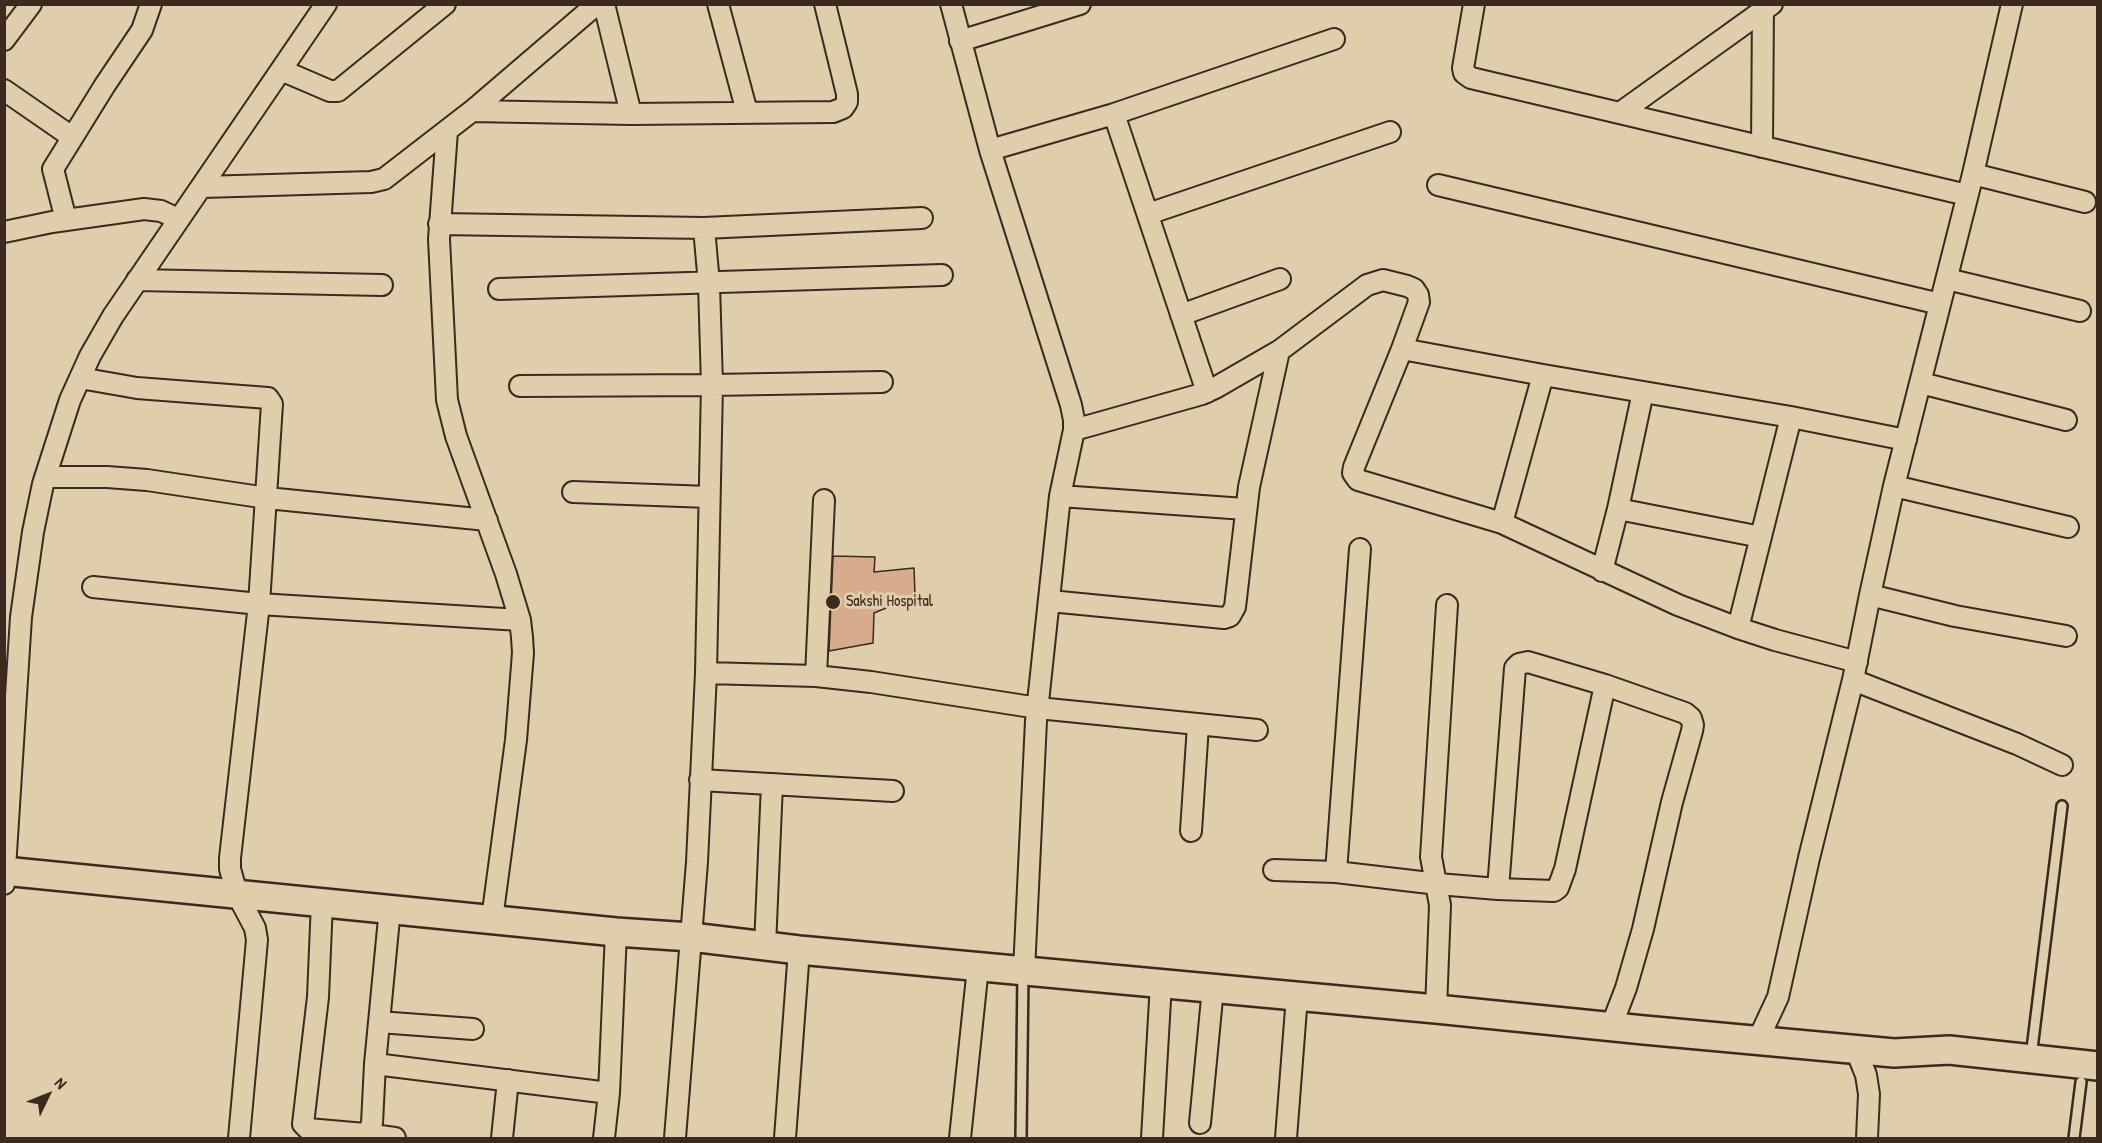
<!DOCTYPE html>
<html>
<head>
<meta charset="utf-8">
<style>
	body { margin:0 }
	#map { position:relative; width:2102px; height:1143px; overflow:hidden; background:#dfcdab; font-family:"Patrick Hand",sans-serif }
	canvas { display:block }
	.frame { position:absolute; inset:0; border:6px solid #3b2a1e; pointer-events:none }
	.north { position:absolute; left:18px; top:1065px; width:60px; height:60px; -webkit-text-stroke:4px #dfcdab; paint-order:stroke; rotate:47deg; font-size:16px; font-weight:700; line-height:24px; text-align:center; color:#3b2a1e }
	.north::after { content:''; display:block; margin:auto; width:21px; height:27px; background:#3b2a1e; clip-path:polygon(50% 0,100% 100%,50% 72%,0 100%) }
</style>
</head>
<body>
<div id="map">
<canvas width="2102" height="1143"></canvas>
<div class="frame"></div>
<div class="north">N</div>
</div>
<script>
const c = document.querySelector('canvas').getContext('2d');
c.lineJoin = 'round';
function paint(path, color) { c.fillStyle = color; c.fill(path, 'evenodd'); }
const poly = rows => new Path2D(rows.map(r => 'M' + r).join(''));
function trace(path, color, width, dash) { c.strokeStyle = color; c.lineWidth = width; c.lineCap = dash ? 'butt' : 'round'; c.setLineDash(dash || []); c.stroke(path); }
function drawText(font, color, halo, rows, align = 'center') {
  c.font = font + ' "Patrick Hand",sans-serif'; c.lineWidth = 6; c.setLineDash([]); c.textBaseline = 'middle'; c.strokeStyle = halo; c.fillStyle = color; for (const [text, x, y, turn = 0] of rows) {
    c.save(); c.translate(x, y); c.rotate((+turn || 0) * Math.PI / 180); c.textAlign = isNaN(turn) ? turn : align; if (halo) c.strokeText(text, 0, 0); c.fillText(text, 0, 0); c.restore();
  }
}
const building = poly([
	[833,556,875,557,874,572,914,568,915,596,874,613,873,643,829,651,833,556]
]);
const lane = poly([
	[2031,1057,2062,806],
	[1021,1138,1023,973],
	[2074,1138,2081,1082]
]);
const street = poly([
	[604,4,631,114],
	[718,4,747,112],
	[951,4,990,150,1071,405,1074,420,1074,430,1060,496,1036,721,1024,971],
	[1474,4,1463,68,1464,73,1471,78,1967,195],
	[4,40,31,4],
	[960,41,1080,4],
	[281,70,330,91,338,91,445,4],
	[4,90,72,137],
	[472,111,631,114,833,112,843,108,847,102,847,94,825,4],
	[1620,113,1772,4],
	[1114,114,1207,392],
	[447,131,439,239,447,400,456,436,506,574,520,620,522,637,523,653,516,740,492,919],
	[1762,147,1763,4],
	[990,150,1114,114,1334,39],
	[1973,174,2085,202],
	[1438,185,1940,304],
	[203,187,371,182,384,179,472,111,597,4],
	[1148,214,1390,132],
	[66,220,53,169,105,85,142,30,151,4],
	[439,224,704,228,922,218],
	[4,232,52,222,144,209,161,211,178,219],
	[1947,279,2080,311],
	[137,280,382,285],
	[499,289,942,275],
	[1181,315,1280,279],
	[1402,349,1354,467,1353,473,1358,480,1502,523,1678,605,1738,628,1775,640,1857,662],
	[80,378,137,388,268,398,272,404,259,604,230,858,230,869,237,894,255,928,257,940,239,1138],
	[1921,383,2066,420],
	[520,386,712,385,882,382],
	[1074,430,1202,394,1215,388,1279,351,1367,285,1383,280,1407,286,1414,289,1418,295,1419,302,1402,349,1543,375,1791,417,1906,440],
	[45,477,107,477,147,480,267,498,487,520],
	[1894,486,2068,527],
	[573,492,709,497],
	[1060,496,1245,509],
	[1618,509,1761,537],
	[1502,523,1543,375],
	[1602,571,1618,509,1643,392],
	[93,587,259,604,520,620],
	[1870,595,1955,616,2066,636],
	[1050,601,1224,618,1230,616,1235,607,1249,487,1279,351],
	[1738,628,1791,417],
	[706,673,816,676,871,682,1038,708,1257,730],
	[816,676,824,500],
	[1853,680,2017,744,2062,765],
	[700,780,893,791],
	[1191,831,1198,725],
	[1274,870,1336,872,1438,884,1498,889,1554,891,1558,888,1565,869,1605,685],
	[1336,872,1360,549],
	[4,884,21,617,33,532,43,484,70,400,90,356,113,316,326,4],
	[1498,889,1515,668,1519,664,1528,662,1605,685,1685,713,1691,718,1693,725,1692,731,1672,802,1643,929,1626,988,1611,1027],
	[322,902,318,997,303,1124,308,1129,365,1134,369,1132,372,1123,375,1064,390,908],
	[765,946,772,784],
	[1436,1009,1440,905,1431,857,1447,605],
	[379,1022,473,1029],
	[1758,1040,1778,997,1809,858,1853,680,1870,595,1894,486,1973,174,2012,4],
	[1856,1050,1866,1075,1869,1094,1867,1138],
	[375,1064,609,1093],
	[1200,1123,1213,988],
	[365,1134,395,1138],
	[502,1138,508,1080],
	[604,1138,609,1093,616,932],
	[675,1138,697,862,706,673,712,385,709,284,704,228],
	[785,1138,799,950],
	[960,1138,978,967],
	[1152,1138,1161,983],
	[1286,1138,1297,996]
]);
const secondary = poly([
	[4,871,616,932,691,937,799,950,1436,1009,1644,1030,1894,1053,1949,1050,2098,1066]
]);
const markers = [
	[833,602,8,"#3b2a1e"]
];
const poiNames = [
	["Sakshi Hospital",846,602]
];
paint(building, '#d6ac8c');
trace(building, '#3b2a1e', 1.5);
trace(lane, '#3b2a1e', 14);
trace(street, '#3b2a1e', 24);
trace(secondary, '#3b2a1e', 32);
trace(lane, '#dfcdab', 9);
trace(street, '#dfcdab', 20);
trace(secondary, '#dfcdab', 27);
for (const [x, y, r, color] of markers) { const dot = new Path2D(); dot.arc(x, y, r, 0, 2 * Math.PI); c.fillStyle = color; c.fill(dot); trace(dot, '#dfcdab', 2); }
drawText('16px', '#3b2a1e', '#dfcdab', poiNames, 'left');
</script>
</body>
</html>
